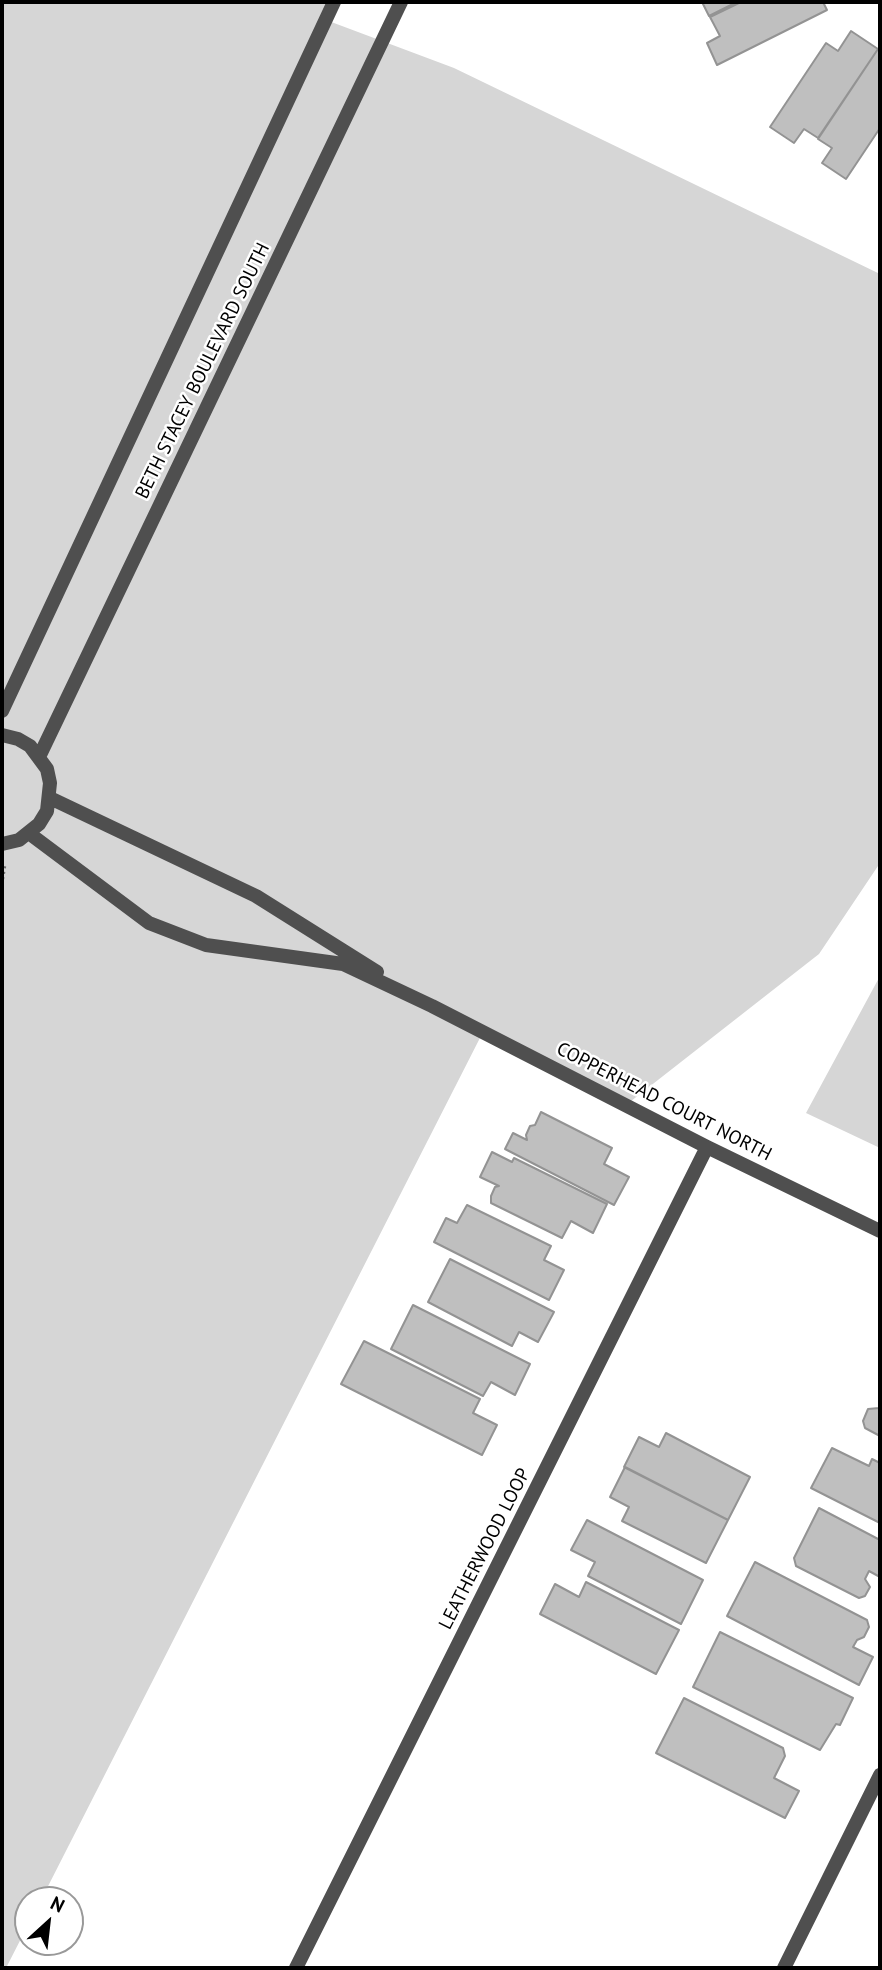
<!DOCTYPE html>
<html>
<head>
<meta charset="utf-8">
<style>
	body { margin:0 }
	#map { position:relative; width:882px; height:1970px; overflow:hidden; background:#fff; font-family:"PT Sans",sans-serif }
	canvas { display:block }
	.frame { position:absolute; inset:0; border:4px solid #000; pointer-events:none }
	.north { position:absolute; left:14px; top:1886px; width:70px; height:70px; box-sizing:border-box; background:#fff; border:2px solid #999; border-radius:50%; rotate:27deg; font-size:19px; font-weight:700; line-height:28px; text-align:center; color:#000 }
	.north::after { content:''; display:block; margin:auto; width:24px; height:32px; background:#000; clip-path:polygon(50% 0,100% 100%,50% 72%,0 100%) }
</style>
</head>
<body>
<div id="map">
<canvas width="882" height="1970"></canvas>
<div class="frame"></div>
<div class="north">N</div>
</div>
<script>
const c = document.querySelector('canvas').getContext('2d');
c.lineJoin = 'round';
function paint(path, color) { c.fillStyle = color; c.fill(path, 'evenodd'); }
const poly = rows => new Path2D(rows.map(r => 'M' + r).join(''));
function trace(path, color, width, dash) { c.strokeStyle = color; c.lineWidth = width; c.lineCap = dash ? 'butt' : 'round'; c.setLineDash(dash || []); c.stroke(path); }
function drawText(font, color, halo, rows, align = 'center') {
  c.font = font + ' "PT Sans",sans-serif'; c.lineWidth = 5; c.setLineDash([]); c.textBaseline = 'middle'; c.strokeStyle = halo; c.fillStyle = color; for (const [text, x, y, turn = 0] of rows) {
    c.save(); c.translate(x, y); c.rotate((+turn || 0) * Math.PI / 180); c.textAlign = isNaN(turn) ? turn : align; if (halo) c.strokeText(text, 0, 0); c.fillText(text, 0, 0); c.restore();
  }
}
const green = poly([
	[2,2,334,2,326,20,454,68,880,274,880,863,819,954,626,1105,483,1032,41,1900,28,1900,28,1925,6,1968,2,1968],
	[880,976,880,1148,806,1113]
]);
const building = poly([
	[702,2,737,2,709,16,702,2],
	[741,2,823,2,827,10,717,65,707,43,720,36,710,17,741,2],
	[851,31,878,49,818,138,804,129,794,143,770,127,826,43,838,51,851,31],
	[878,49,880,51,880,128,846,179,822,163,832,148,818,139,878,49],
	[541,1112,612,1148,604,1164,629,1177,614,1205,505,1149,513,1133,527,1140,526,1135,530,1126,535,1125,541,1112],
	[492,1152,512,1162,514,1158,607,1204,593,1233,571,1221,562,1238,491,1203,491,1196,495,1187,499,1186,480,1177,492,1152],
	[467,1205,551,1246,544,1260,564,1270,549,1300,434,1242,446,1218,457,1223,467,1205],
	[450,1259,554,1312,538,1342,519,1332,512,1346,428,1302,450,1259],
	[413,1305,530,1364,515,1395,491,1382,483,1396,391,1349,413,1305],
	[364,1341,480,1399,473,1413,497,1425,482,1455,341,1384,364,1341],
	[880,1406,880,1436,865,1428,863,1421,868,1409,879,1408,880,1406],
	[666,1433,750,1477,728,1520,624,1467,639,1437,659,1447,666,1433],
	[832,1448,869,1466,872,1459,880,1463,880,1523,811,1488,832,1448],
	[625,1467,728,1520,706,1563,622,1521,629,1507,610,1497,625,1467],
	[819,1508,880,1540,880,1577,869,1571,865,1579,870,1587,865,1596,859,1598,796,1566,794,1558,819,1508],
	[587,1520,703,1580,681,1624,588,1576,595,1562,571,1550,587,1520],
	[755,1562,867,1620,869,1627,864,1637,857,1640,853,1647,873,1657,859,1685,727,1616,755,1562],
	[586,1582,679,1630,656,1674,540,1614,555,1584,579,1597,586,1582],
	[720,1632,853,1698,840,1725,836,1724,820,1750,693,1687,720,1632],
	[684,1698,783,1748,785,1756,774,1778,799,1791,785,1818,656,1753,684,1698]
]);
const path = poly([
	[2,879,4,866]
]);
const street = poly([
	[2,711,334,2],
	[2,735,18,739,30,746,47,769,50,783,47,811,39,824,19,840,2,844],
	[39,757,401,2],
	[50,798,256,896,377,972],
	[30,834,149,923,206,945,343,964,432,1006,707,1147,880,1231],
	[296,1968,707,1147],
	[784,1968,880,1775]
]);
const streetNames = [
	["BETH STACEY BOULEVARD SOUTH",203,371,-64],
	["COPPERHEAD COURT NORTH",664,1102,27],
	["LEATHERWOOD LOOP",485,1549,-63]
];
paint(green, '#d6d6d6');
paint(building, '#bfbfbf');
trace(building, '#939393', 2);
trace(path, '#717171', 4.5, [2, 3.5]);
trace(street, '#4f4f4f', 14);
drawText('19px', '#000', '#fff', streetNames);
</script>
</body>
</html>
